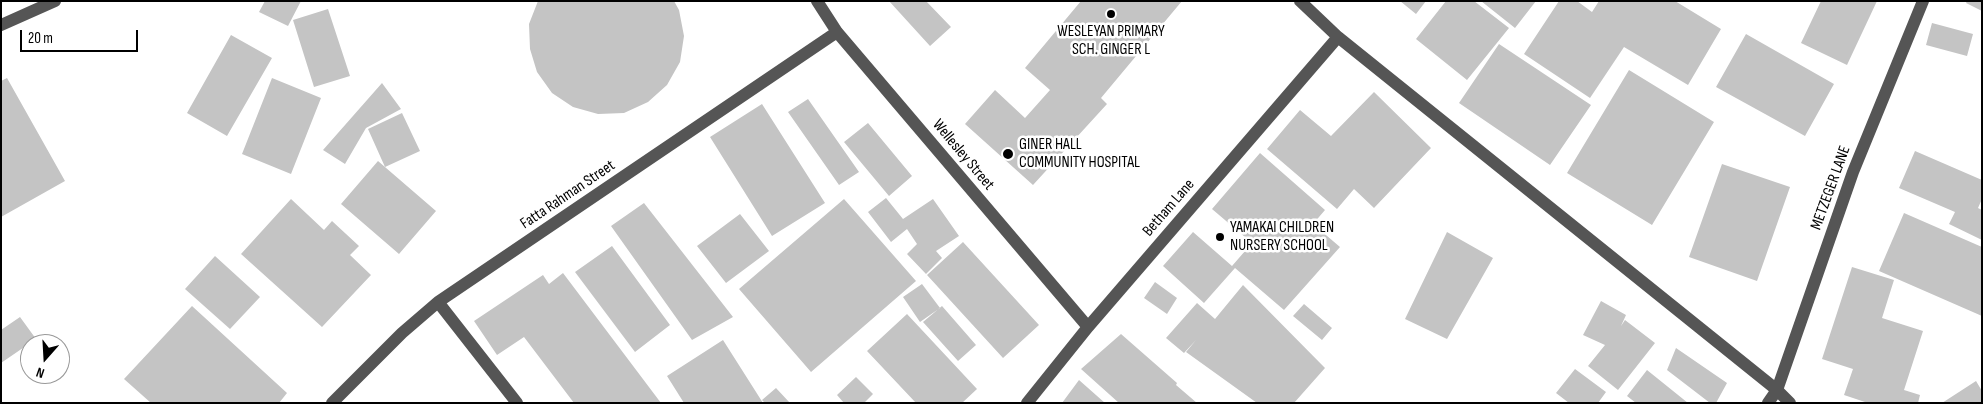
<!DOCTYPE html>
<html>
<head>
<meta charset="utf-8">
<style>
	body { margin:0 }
	#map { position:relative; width:1983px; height:404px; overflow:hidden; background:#fff; font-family:"Sofia Sans Condensed",sans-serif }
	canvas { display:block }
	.frame { position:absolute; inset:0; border:2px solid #000; pointer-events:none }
	.north { position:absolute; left:20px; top:334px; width:50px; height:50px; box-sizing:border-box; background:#fff; border:1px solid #999; border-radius:50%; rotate:199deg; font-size:14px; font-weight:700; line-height:20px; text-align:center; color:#000 }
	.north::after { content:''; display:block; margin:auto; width:18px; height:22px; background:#000; clip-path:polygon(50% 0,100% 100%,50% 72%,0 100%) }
	.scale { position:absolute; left:20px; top:30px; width:118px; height:22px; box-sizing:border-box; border:2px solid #000; border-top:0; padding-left:6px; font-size:15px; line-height:18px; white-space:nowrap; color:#000; -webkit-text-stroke:4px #fff; paint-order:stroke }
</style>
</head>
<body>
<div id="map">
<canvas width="1983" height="404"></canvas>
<div class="frame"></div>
<div class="north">N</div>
<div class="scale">20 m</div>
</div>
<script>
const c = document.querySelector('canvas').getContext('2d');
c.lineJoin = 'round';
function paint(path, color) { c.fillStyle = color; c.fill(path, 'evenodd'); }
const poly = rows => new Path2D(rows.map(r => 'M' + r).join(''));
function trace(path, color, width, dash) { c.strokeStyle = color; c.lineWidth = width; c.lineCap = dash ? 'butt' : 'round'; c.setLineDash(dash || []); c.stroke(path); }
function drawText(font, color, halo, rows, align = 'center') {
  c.font = font + ' "Sofia Sans Condensed",sans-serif'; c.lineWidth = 5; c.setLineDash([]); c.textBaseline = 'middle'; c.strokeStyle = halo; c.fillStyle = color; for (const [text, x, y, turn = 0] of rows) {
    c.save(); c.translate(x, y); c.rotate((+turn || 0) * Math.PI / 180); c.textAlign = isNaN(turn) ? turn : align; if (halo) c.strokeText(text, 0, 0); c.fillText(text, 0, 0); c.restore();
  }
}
const building = poly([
	[265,1,301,1,288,26,259,12],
	[538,1,674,1,679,10,684,36,680,62,667,85,648,102,624,113,598,114,573,107,552,93,537,72,530,49,529,24],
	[889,1,926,1,951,27,930,46],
	[1081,1,1182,1,1101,98,1107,104,1033,185,965,124,995,90,1025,118,1050,90,1025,68],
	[1400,1,1426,1,1416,14],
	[1446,1,1474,1,1509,28,1467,80,1416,39],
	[1481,1,1536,1,1515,28],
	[1559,1,1577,1,1592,12,1599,1,1675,1,1721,29,1688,85,1624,47,1590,98,1524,54],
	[1821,1,1877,1,1847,65,1801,43],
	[1967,1,1982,1,1982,11,1966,3],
	[328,9,350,76,314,87,293,20],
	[1932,23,1973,34,1967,56,1926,45],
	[1746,34,1834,84,1805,136,1716,87],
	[231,35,272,58,227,136,187,113],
	[1499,44,1591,105,1550,165,1459,103],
	[1629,70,1714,122,1652,225,1567,173],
	[7,78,65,181,1,217,1,81],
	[272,78,321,98,291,174,242,154],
	[382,83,401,109,366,128,345,164,323,150],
	[1374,92,1431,148,1374,208,1354,189,1337,209,1267,149,1300,110,1331,136],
	[808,99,859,172,839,185,788,112],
	[762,104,825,203,772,236,710,137],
	[402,113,420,151,385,167,368,129],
	[868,123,912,176,889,196,844,142],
	[1915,151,1982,180,1982,199,1978,208,1982,210,1982,240,1949,224,1955,212,1899,188],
	[1260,153,1325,210,1313,224,1340,247,1284,310,1235,268,1204,303,1163,266,1193,232,1232,266,1252,243,1212,209],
	[378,161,436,211,399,254,341,204],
	[1722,164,1790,187,1757,281,1689,257],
	[886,198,903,219,933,199,959,236,936,251,942,258,926,274,907,254,917,244,907,229,891,242,868,212],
	[291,199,324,230,332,221,359,246,350,255,371,275,322,327,241,254],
	[844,199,916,281,811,372,739,289],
	[644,203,733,317,692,340,611,226],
	[1904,213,1982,247,1982,316,1879,271],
	[740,214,769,251,726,283,697,246],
	[1447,232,1493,258,1447,339,1405,319],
	[963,242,1039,325,1003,358,927,275],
	[612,246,670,325,635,352,575,272],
	[215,256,260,297,230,329,185,289],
	[1852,267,1894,280,1882,318,1923,331,1904,390,1920,395,1918,403,1868,403,1844,395,1853,369,1822,359],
	[563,273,661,403,574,403,524,337,497,355,474,321,543,275,549,284],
	[1155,282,1177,298,1167,314,1144,298],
	[922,284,940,308,920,322,903,297],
	[1243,285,1325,368,1294,403,1257,403,1186,352,1196,340,1184,353,1166,338,1197,303,1215,319],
	[1601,301,1626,315,1621,326,1625,320,1655,343,1618,390,1588,366,1605,345,1583,335],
	[1304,304,1332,328,1322,340,1293,316],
	[192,306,287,393,279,403,151,403,124,379],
	[942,306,976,345,958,361,923,322],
	[907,314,977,389,962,403,916,403,867,351],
	[20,317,36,339,1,363,1,330],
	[1121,334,1177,383,1176,385,1197,403,1119,403,1081,369],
	[723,340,763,403,684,403,667,376],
	[1676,348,1727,383,1716,403,1710,403,1667,370],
	[1575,369,1606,392,1598,403,1569,403,1556,393],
	[1647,370,1688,403,1636,403,1627,396],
	[856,377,873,394,864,403,844,403,837,395],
	[1079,380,1105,403,1062,403],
	[1976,381,1982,391,1982,403,1942,403],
	[776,388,790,403,765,403,762,400]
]);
const minor = poly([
	[817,1,837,32,1088,327],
	[1300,1,1338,37,1777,390,1790,403],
	[1,25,55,1],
	[438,302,517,403],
	[332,403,402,333,438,302,837,32],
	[1027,403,1088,327,1338,37],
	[1768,403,1777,390,1853,172,1923,1]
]);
const markers = [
	[1111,14,5,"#000"],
	[1008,154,6,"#000"],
	[1220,237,5,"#000"]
];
const poiNames = [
	["WESLEYAN PRIMARY",1111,32,"center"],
	["SCH. GINGER L",1111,50,"center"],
	["GINER HALL",1019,145],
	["COMMUNITY HOSPITAL",1019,163],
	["YAMAKAI CHILDREN",1230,228],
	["NURSERY SCHOOL",1230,246]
];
const streetNames = [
	["Wellesley Street",963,155,50],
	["METZEGER LANE",1831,188,-70],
	["Fatta Rahman Street",568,195,-34],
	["Betham Lane",1169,208,-49]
];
paint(building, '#c4c4c4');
trace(minor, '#555', 12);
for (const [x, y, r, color] of markers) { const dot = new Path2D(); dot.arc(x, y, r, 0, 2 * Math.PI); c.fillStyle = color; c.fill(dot); trace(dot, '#fff', 2); }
drawText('16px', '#000', '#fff', poiNames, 'left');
drawText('16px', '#000', '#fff', streetNames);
</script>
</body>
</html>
